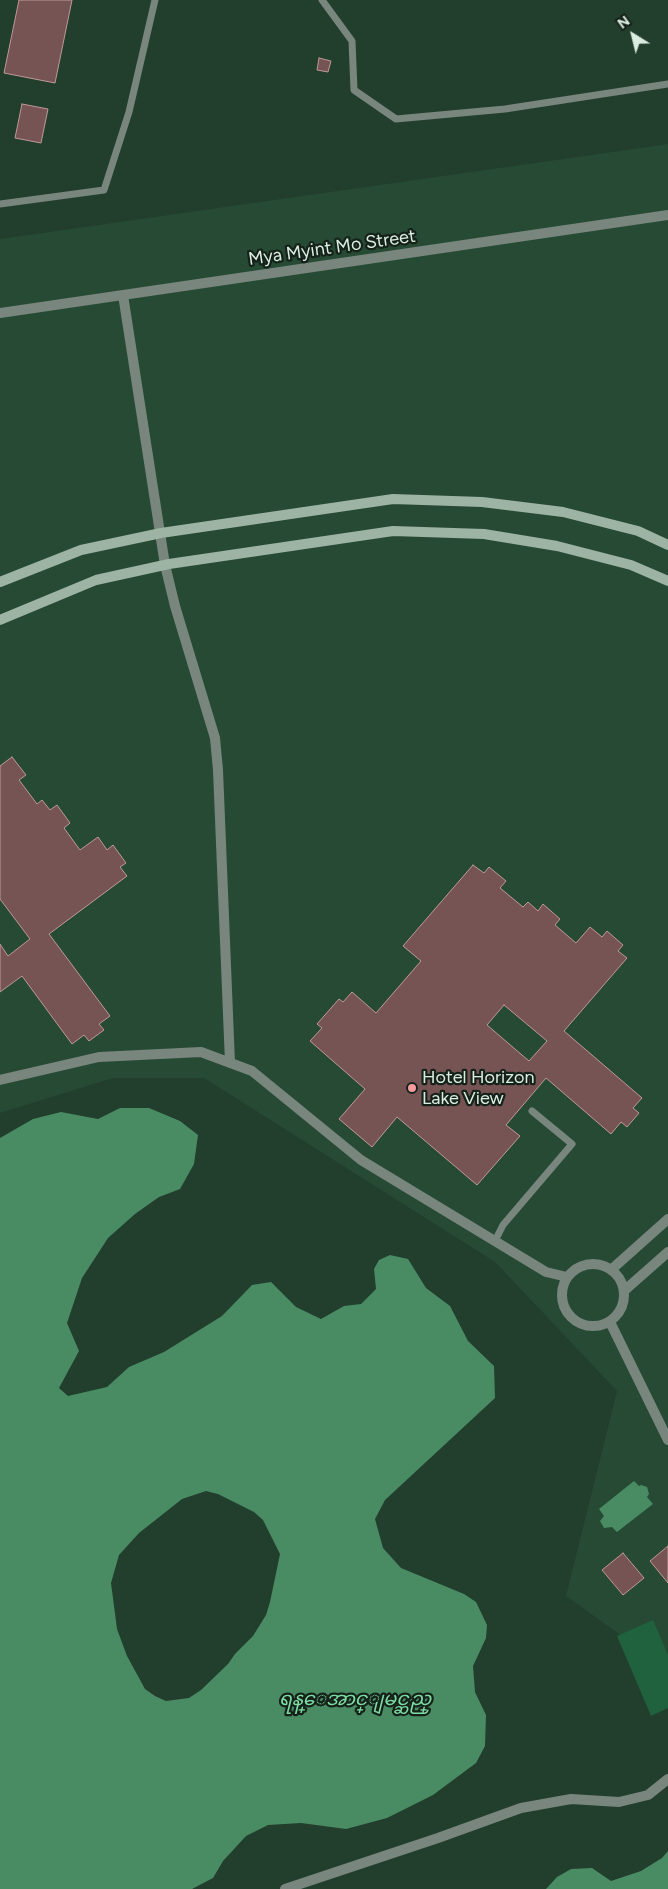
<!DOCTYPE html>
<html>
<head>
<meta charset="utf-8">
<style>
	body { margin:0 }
	#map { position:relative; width:668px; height:1889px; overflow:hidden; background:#223e2d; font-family:Figtree,sans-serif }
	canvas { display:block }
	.north { position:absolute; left:608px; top:10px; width:50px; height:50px; -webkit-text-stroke:4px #15221a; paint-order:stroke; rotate:324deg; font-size:14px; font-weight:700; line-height:20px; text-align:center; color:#dbece0 }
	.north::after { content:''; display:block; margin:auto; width:18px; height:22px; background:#dbece0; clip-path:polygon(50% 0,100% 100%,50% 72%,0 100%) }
</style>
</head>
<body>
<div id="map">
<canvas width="668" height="1889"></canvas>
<div class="north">N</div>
</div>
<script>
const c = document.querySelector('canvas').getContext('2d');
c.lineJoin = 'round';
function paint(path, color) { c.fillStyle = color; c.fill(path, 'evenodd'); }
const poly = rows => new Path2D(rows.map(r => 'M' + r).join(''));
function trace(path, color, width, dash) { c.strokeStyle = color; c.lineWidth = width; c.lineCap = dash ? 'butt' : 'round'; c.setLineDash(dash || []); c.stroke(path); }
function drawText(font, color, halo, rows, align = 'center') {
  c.font = font + ' Figtree,"Noto Sans Myanmar",sans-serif'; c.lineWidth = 4.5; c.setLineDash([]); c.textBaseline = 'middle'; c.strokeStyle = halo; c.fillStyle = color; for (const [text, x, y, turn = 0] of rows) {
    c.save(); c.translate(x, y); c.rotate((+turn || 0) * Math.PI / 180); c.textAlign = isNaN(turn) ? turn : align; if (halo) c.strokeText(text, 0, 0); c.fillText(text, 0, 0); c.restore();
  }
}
const built = poly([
	[668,144,668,1669,566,1596,617,1391,495,1262,204,1078,113,1078,0,1113,0,239]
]);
const green = poly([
	[653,1620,668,1655,668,1708,651,1716,617,1636]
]);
const water = poly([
	[120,1108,149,1108,180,1121,198,1135,194,1164,180,1189,159,1197,135,1214,108,1238,82,1278,67,1323,79,1351,59,1388,68,1396,107,1387,129,1367,164,1352,222,1316,252,1285,271,1282,296,1307,321,1319,344,1306,361,1304,376,1289,374,1269,379,1260,390,1255,408,1259,426,1288,450,1306,468,1341,494,1366,495,1398,385,1500,375,1519,383,1548,401,1568,464,1594,476,1602,487,1625,486,1638,473,1666,475,1692,486,1715,485,1746,476,1763,433,1795,387,1818,346,1829,301,1823,268,1825,246,1836,223,1861,213,1878,192,1889,0,1889,0,1138,33,1119,61,1112,98,1119],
	[206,1491,218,1494,254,1512,263,1520,280,1554,270,1602,266,1615,253,1636,235,1654,228,1664,201,1690,189,1698,166,1701,155,1696,145,1689,127,1656,117,1629,111,1583,119,1555,139,1533,182,1499],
	[634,1481,639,1486,641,1485,647,1487,649,1494,647,1497,653,1504,617,1532,612,1527,604,1528,600,1521,604,1516,599,1509],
	[668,1851,668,1889,546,1889,557,1877,571,1869,592,1868,611,1881,641,1871,662,1858]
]);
const building = poly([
	[19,0,72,0,55,83,4,73,19,0],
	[319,58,331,61,328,72,317,70,319,58],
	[22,104,48,109,41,143,15,138,22,104],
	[12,757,26,775,19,780,37,804,42,800,50,810,57,805,70,823,64,828,80,850,98,837,107,850,113,845,126,863,120,867,127,876,49,934,110,1016,99,1024,104,1030,89,1041,84,1035,72,1044,22,976,0,992,0,944,8,956,30,939,0,899,0,766,12,757],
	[473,865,484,873,489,867,506,881,500,888,523,907,528,902,538,911,543,904,560,919,555,925,576,943,590,927,602,937,607,931,623,945,618,951,627,958,564,1031,642,1098,633,1108,639,1113,627,1127,621,1122,611,1134,546,1078,506,1125,520,1136,477,1185,397,1117,372,1147,339,1119,365,1089,310,1041,322,1028,317,1024,339,999,343,1002,352,992,376,1013,421,961,403,946,473,865],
	[504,1005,547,1041,529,1061,487,1025,504,1005],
	[668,1546,668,1583,650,1561,668,1546],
	[623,1553,644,1578,623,1595,602,1570,623,1553]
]);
const service = poly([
	[322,0,352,41,354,90,396,119,505,109,668,84],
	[0,204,104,190,129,112,155,0],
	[495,1241,503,1225,572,1144,532,1111]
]);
const minor = poly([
	[123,295,165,565,175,606,215,738,218,770,230,1063],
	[0,313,668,215],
	[0,1080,99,1057,201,1052,252,1071,361,1160,546,1272,567,1277],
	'562 1295a31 31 0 1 1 62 0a31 31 0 1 1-62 0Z',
	[612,1269,668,1219],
	[625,1290,668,1252],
	[610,1322,668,1440],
	[285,1889,438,1838,521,1808,571,1799,619,1802,648,1795,668,1779]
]);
const secondary = poly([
	[0,582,81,550,161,533,393,499,482,502,563,512,638,531,668,545],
	[0,620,96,580,169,564,393,531,484,534,557,546,631,565,668,581]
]);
const markers = [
	[412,1088,5,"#f59b9c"]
];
const streetNames = [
	["Mya Myint Mo Street",332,248,-8]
];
const poiNames = [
	["Hotel Horizon",422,1078],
	["Lake View",422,1099]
];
const waterNames = [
	["ရန္ေအာင္ျမင္ဆည္",355,1699]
];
paint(built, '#264a34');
paint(green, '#20613e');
paint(water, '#498c64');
paint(building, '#775454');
trace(building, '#bf9998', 1);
trace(service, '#79867d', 7);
trace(minor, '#79867d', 10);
trace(secondary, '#9db3a4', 10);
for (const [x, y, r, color] of markers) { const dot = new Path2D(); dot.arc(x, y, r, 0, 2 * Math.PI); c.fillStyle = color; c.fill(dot); trace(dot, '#15221a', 2); }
drawText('18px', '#dbece0', '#15221a', streetNames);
drawText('18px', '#dbece0', '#15221a', poiNames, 'left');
drawText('italic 19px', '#7ddca3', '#15221a', waterNames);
</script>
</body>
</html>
